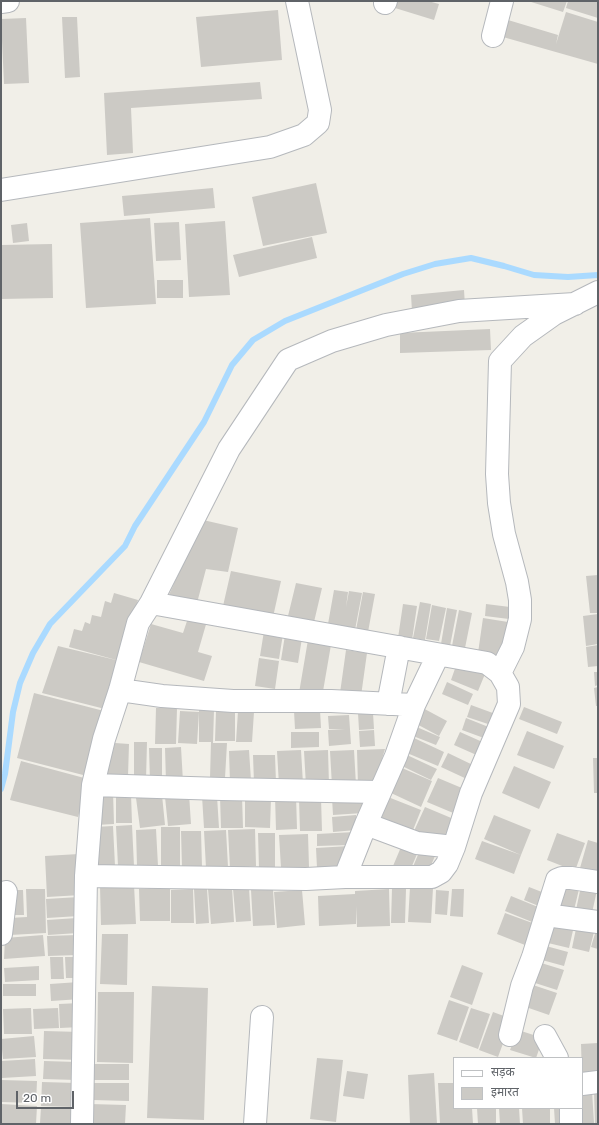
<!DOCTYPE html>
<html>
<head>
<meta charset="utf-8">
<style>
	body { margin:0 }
	#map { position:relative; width:599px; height:1125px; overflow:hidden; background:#f1efe8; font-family:Rubik,"Noto Sans Devanagari",sans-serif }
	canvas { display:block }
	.frame { position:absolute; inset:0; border:2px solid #5f6368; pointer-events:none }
	.legend { position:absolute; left:453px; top:1057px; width:130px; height:52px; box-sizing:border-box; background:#fff; border:1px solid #bfc1c3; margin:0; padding:5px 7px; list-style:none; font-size:12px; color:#5f6368 }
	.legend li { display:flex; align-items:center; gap:8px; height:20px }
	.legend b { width:20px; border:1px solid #bfc1c3 }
	.scale { position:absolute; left:16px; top:1091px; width:58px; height:18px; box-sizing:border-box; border:2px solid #5f6368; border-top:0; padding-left:5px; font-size:12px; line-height:14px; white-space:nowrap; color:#5f6368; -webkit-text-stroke:3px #fff; paint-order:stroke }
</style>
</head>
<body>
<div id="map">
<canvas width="599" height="1125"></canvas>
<div class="frame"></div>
<ul class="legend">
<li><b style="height:5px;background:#fff"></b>सड़क</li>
<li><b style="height:11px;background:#cccac5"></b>इमारत</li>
</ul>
<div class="scale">20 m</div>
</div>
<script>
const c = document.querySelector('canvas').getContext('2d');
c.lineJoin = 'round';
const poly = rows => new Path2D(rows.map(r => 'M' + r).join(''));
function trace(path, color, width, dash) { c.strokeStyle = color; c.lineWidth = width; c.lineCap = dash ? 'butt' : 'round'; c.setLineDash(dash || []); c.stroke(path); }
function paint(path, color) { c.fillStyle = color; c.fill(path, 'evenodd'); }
const stream = poly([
	[1,789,5,774,13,712,20,683,33,653,50,624,125,546,135,526,204,422,232,365,253,340,285,321,403,274,435,264,471,258,504,266,534,275,568,277,598,275]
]);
const building = poly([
	[397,1,428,1,439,4,434,20,395,8],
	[528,1,567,1,563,12],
	[568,1,598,1,598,18,566,8],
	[278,10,282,60,201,67,196,17],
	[566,12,598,22,598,64,503,37,508,20,558,35,556,44],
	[62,17,77,17,80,77,65,78],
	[26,18,29,83,4,84,1,19],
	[260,82,262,99,131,108,133,153,107,155,104,93],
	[316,183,327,233,263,246,252,197],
	[213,188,215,208,124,216,122,196],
	[150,218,156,304,86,308,80,223],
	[225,221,230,295,189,297,185,224],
	[179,222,181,260,156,261,154,223],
	[27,223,29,241,13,243,11,225],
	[312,237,317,258,239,277,233,255],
	[52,244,53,298,1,299,1,245],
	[157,280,183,280,183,298,157,298],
	[464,290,465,306,412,311,411,295],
	[490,329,491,350,400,353,400,333],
	[203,520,238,528,228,572,206,569,197,603,168,597],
	[231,571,281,581,273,617,223,606],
	[598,575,598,613,590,613,586,576],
	[296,583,322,588,314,622,288,616],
	[334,590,348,592,346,607,349,591,362,593,355,630,328,624],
	[363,592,375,594,368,632,356,630],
	[114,593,138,600,120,661,69,647,74,629,82,631,85,622,90,624,92,615,101,617,105,601,111,603],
	[420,602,431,604,425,640,413,638],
	[403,604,417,606,412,640,398,638],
	[486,604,510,607,509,619,485,616],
	[432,605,446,608,439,641,426,639],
	[447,608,457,610,450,646,441,644],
	[459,610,472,613,465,648,452,646],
	[598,614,598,644,586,646,583,616],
	[189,615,207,621,198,652,212,656,204,681,139,662,151,624,183,633],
	[483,618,508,622,503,657,478,653],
	[264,631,283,634,279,659,260,656],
	[309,634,332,639,322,697,299,693],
	[285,635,302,638,298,663,281,660],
	[598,645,598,666,588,667,586,647],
	[58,646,120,661,105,709,42,693],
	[346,650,367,653,361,696,340,693],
	[259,658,279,661,275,689,255,686],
	[457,663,485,674,478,691,451,680],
	[594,672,598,672,598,685,595,686],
	[447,682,473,694,468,705,442,694],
	[598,687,598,706,596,706,594,688],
	[34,693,104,711,87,776,17,758],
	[471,705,501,716,497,727,467,717],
	[419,706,447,721,439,736,411,721],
	[524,707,562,722,557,734,519,719],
	[156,708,177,708,176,744,155,744],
	[199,709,214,710,213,743,227,743,225,778,210,778,211,742,199,742],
	[320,710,321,728,295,729,294,711],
	[180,711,199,712,197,744,178,743],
	[216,711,235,711,235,741,215,741],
	[238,711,254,712,252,742,236,742],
	[358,713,373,713,374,729,359,730],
	[349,715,351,744,329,746,328,730,345,729,329,729,328,716],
	[466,718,496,730,492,741,462,730],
	[412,725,440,737,436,745,408,734],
	[374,730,375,746,360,747,359,731],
	[527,731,564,746,554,769,517,755],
	[291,732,319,732,319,747,291,748],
	[460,732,487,744,481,757,454,745],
	[414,738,444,752,438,766,407,753],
	[134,742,147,742,146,780,134,780],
	[115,743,129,744,128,776,107,774],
	[181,747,183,782,166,782,165,748],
	[149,748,162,748,162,781,150,781],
	[385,749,374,785,358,786,357,750],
	[249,750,251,781,230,782,229,751],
	[301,750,303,784,279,785,277,751],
	[328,750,329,785,306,786,304,751],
	[354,750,356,785,332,786,330,751],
	[448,753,475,766,469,780,441,767],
	[253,755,275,755,276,783,254,783],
	[407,755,437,769,431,780,402,766],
	[593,758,598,758,598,793,594,793],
	[21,761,88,779,78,817,10,800],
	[514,766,551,782,539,809,502,793],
	[402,768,432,781,421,807,391,793],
	[438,778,469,791,458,815,427,802],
	[95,792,113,792,114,824,96,825],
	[116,794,131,794,132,823,116,823],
	[189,794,191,824,168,826,165,797],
	[162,795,165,825,140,828,136,798],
	[296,795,297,829,276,830,275,796],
	[202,796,217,796,219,828,204,828],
	[220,796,242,796,243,828,221,828],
	[362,796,363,813,333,815,332,798],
	[245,797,271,798,270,828,245,827],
	[388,797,421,810,411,835,378,822],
	[321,798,322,831,300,831,299,799],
	[425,807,456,820,446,844,414,831],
	[356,815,356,830,333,832,332,817],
	[494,815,531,830,521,855,484,839],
	[132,825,134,866,118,866,116,826],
	[113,826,115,866,96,867,94,827],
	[161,827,180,827,180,866,161,867],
	[156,829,158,866,137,866,136,830],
	[255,829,256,866,230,868,228,830],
	[226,830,228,867,206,868,204,831],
	[181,831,201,831,202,867,182,868],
	[355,832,350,845,317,846,317,834],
	[258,833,275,833,275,868,259,869],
	[557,833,585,843,575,871,547,860],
	[308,834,309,867,281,868,279,835],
	[404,840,420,847,409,873,393,866],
	[588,840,598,843,598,873,580,868],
	[482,841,521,855,514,874,475,859],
	[349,846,343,868,317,868,316,848],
	[420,850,435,856,427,875,412,869],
	[79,854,81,895,47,897,45,856],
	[560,880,580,885,574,910,554,905],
	[134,885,136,924,101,925,100,886],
	[581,886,597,890,592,913,576,910],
	[232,887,234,922,211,924,208,889],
	[410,887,433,888,431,923,408,922],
	[529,887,547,894,541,907,524,900],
	[170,888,170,921,140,921,139,889],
	[207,888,209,923,196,924,194,889],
	[249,888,251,921,236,922,233,889],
	[392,888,406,889,405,923,391,923],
	[26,889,45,889,46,933,10,935,9,918,27,917],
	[193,889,194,923,171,923,171,890],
	[273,889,275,925,253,926,251,890],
	[389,889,390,926,357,927,356,906,356,924,319,926,318,896,355,894,355,891],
	[452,889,464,889,463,917,450,916],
	[9,890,23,890,24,915,10,915],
	[302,890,305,925,277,928,274,892],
	[436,890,449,891,447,915,435,914],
	[511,896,543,909,537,924,505,911],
	[79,897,79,916,47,918,46,899],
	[505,913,538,925,530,947,497,934],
	[77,918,78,933,48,935,47,920],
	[553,920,574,926,569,948,548,943],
	[577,924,595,928,589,952,572,948],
	[597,927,598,927,598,949,591,947],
	[102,934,128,934,127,985,100,984],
	[43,935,45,956,4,959,5,938],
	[77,935,77,955,48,956,47,936],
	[546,946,568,952,564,966,542,960],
	[50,957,63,957,64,979,51,979],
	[65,957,79,957,80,978,66,978],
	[538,962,564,970,557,990,532,982],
	[462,965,483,973,472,1005,450,997],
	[39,966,39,980,5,982,4,968],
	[79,982,81,999,51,1001,50,984],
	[3,984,36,984,36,996,3,996],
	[530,984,557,993,549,1015,523,1006],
	[152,986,208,988,204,1120,147,1118],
	[98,992,134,992,133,1063,97,1062],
	[449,1000,469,1007,457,1041,437,1034],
	[80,1003,81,1027,60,1028,59,1004],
	[31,1008,32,1034,4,1034,3,1009],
	[58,1008,59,1028,34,1029,33,1009],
	[471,1008,490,1014,478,1049,459,1042],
	[493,1012,512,1019,498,1057,479,1050],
	[518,1030,543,1038,536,1058,510,1050],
	[44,1031,81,1032,81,1060,43,1059],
	[34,1036,36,1057,3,1059,1,1039],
	[598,1043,598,1075,582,1076,581,1044],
	[317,1058,343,1060,336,1122,310,1119],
	[35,1059,36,1076,2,1078,1,1061],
	[44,1061,77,1062,76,1080,43,1079],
	[94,1064,129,1064,129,1080,94,1080],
	[347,1071,368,1074,364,1099,343,1096],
	[434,1073,437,1124,410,1124,408,1075],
	[1,1080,37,1081,36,1103,1,1102],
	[42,1082,77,1083,76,1107,41,1106],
	[93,1083,129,1083,129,1101,93,1100],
	[438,1083,454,1083,454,1108,472,1108,473,1124,440,1124],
	[592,1091,594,1123,579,1124,582,1108,582,1092],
	[594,1091,598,1091,598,1123,595,1123],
	[1,1104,37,1106,36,1124,1,1124],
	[90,1104,126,1105,125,1124,90,1124],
	[41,1107,75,1109,74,1124,40,1123],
	[477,1108,496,1108,496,1124,478,1124],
	[499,1108,519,1108,520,1124,500,1124],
	[522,1108,550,1108,550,1124,523,1124],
	[554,1108,568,1108,569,1123,555,1124]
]);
const minor = poly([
	[1,2,8,1],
	[385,3,386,1],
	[493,36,502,1],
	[1,190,270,147,304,135,318,123,320,110,297,1],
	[438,655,414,705,396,756,366,824,417,843,454,847],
	[500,673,513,647,520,619,520,600,517,582,504,534,499,503,497,474,500,361,523,336,554,314,598,292],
	[120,690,162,696,233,701,331,701,414,705],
	[388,704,399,647],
	[93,785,222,789,379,792],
	[86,876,306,879,345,877,432,877,441,872,447,864,454,847,471,793,509,704,508,687,500,673,487,663,151,603],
	[345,877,366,824],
	[546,915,557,880,562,878,571,878,598,882],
	[1,934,6,892],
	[510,1035,522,986,533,957,546,915,598,922],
	[545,1036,557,1058],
	[582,1084,598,1082],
	[82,1124,86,876,93,785,104,739,120,690,138,623,151,603,229,449,288,360,332,341,386,325,459,311,575,304],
	[255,1124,262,1017],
	[571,1124,571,1108]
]);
trace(stream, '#aadaff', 6);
paint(building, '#cccac5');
trace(minor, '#b5b8bc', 24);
trace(minor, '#fff', 22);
</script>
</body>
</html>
